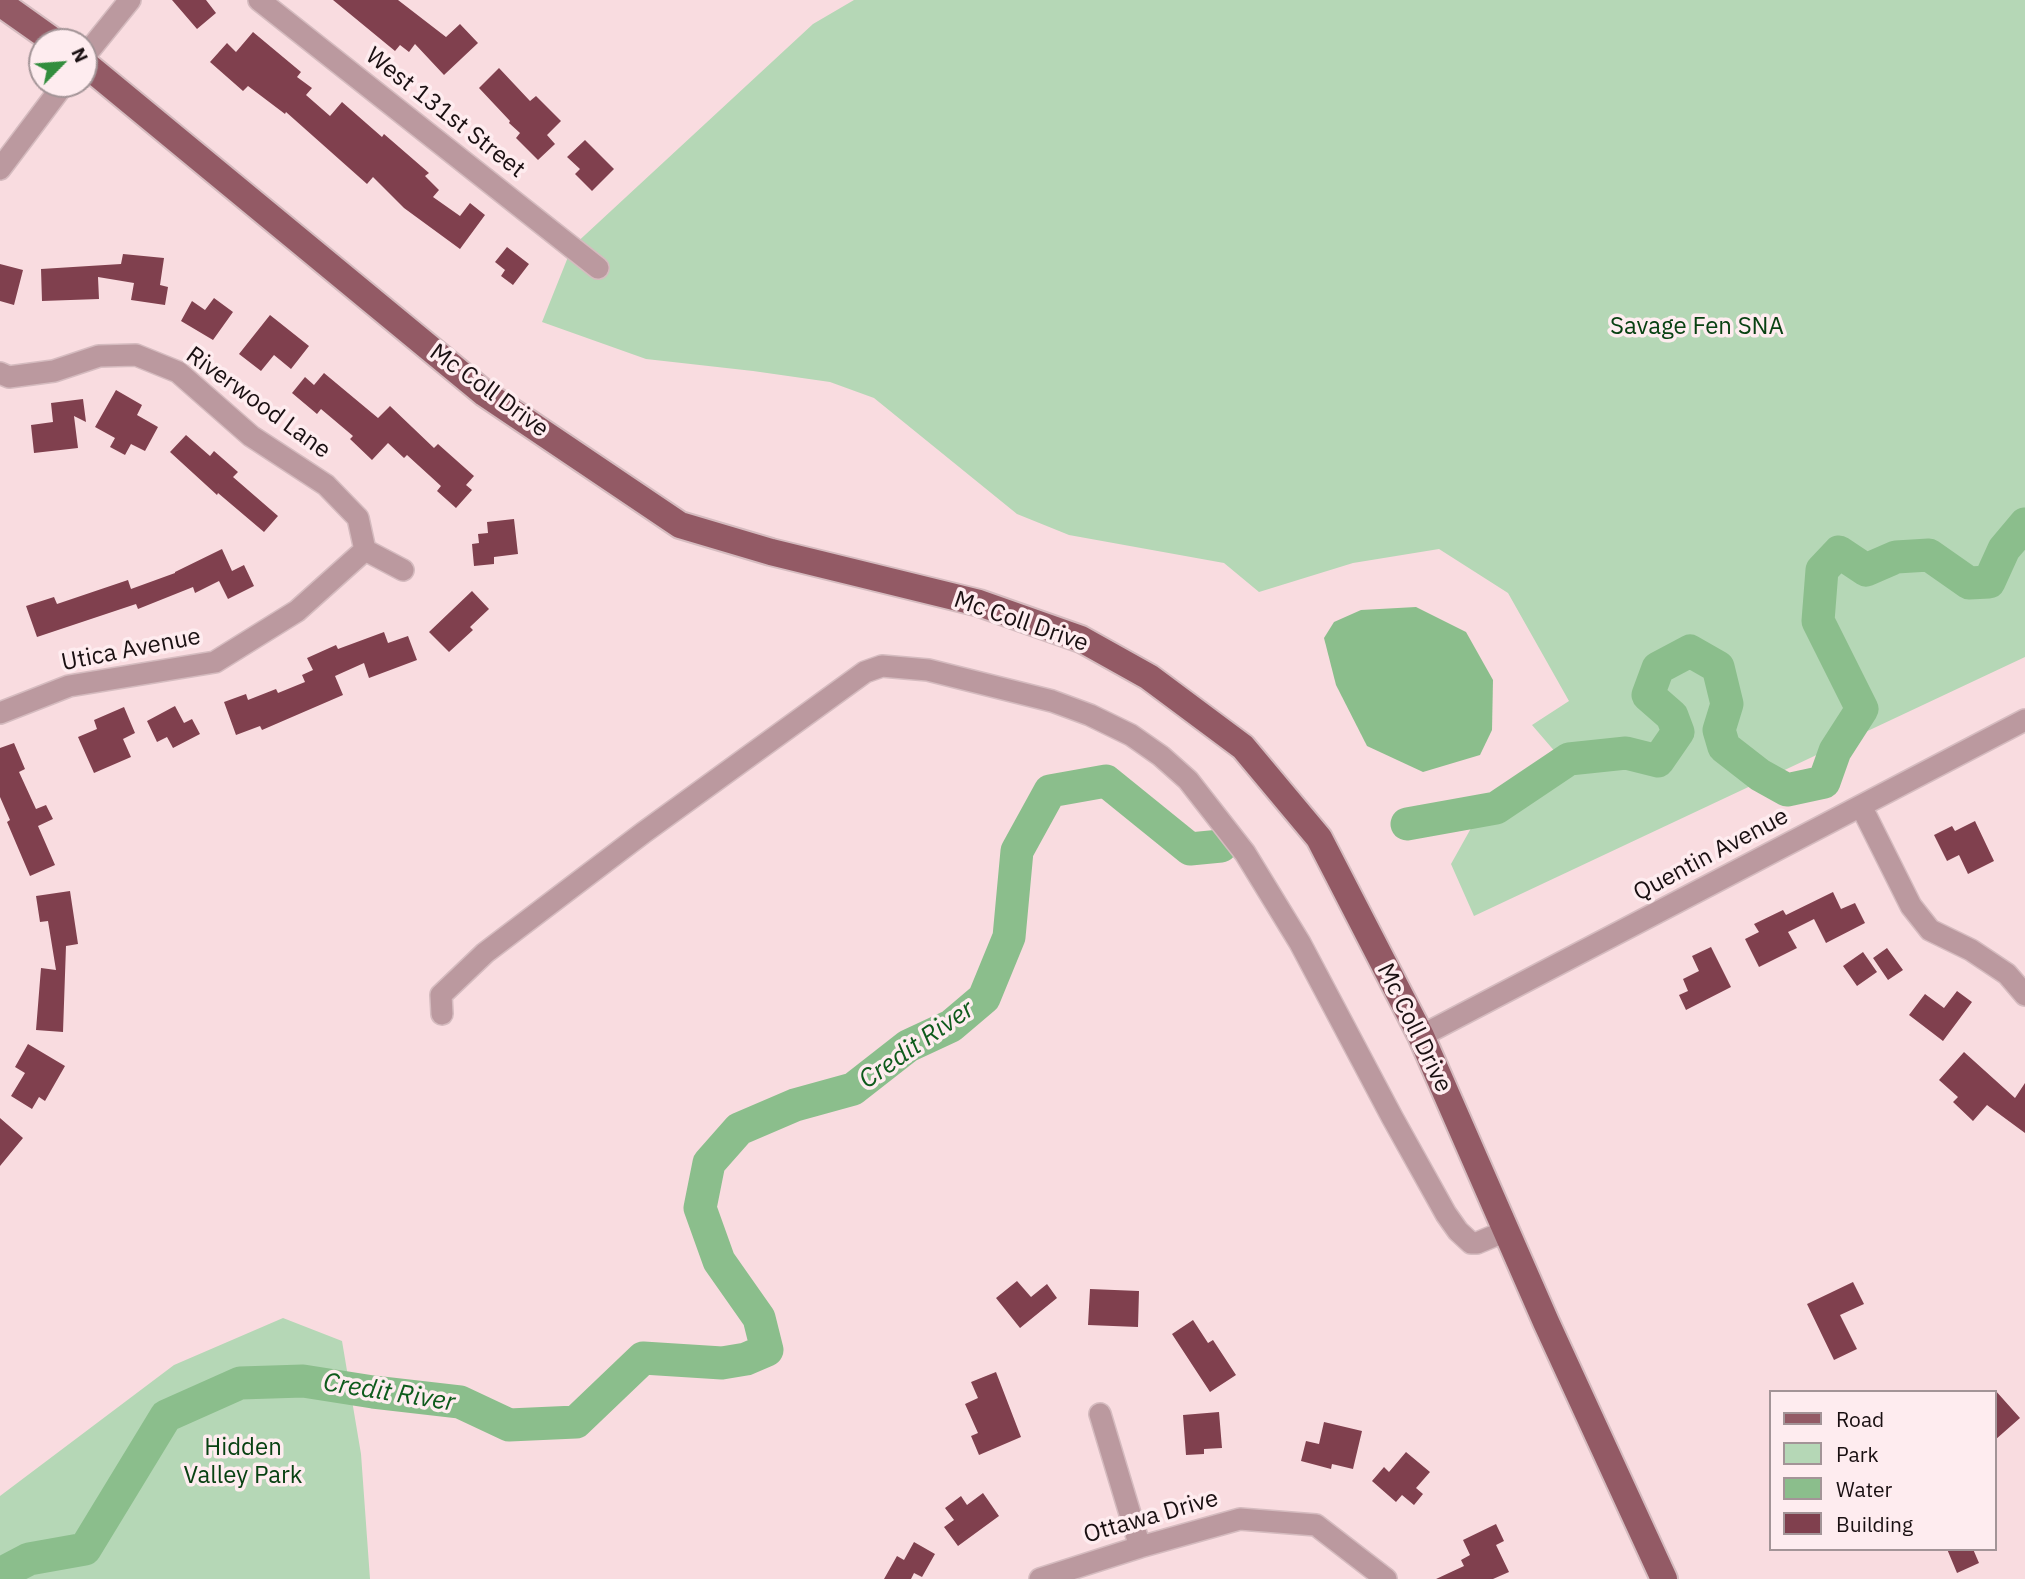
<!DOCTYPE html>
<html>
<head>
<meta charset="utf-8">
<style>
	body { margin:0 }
	#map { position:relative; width:2025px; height:1579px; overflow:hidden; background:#f9dce0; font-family:"IBM Plex Sans",sans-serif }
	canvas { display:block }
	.legend { position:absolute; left:1769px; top:1390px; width:228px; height:161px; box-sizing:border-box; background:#feecef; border:2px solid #a39497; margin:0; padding:9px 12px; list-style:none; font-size:21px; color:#1a1012 }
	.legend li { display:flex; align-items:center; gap:14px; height:35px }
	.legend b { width:35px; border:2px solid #a39497 }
	.north { position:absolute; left:28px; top:28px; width:70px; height:70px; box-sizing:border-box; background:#feecef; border:2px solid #a39497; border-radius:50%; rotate:65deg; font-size:19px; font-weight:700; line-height:28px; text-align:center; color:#1a1012 }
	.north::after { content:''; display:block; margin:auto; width:24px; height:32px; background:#328d3d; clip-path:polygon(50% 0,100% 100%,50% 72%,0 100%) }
</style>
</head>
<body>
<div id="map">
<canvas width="2025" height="1579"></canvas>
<ul class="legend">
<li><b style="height:9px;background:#935a65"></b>Road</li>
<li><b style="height:19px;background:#b5d7b6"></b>Park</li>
<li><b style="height:19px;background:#8bbe8c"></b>Water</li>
<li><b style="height:19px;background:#80404e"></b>Building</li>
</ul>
<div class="north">N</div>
</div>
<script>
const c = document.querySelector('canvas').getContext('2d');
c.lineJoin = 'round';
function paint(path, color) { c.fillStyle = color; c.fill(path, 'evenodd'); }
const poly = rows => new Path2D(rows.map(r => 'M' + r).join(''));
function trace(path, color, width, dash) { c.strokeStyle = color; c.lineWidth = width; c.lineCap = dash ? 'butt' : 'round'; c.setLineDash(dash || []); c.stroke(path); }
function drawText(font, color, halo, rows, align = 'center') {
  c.font = font + ' "IBM Plex Sans",sans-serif'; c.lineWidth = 7; c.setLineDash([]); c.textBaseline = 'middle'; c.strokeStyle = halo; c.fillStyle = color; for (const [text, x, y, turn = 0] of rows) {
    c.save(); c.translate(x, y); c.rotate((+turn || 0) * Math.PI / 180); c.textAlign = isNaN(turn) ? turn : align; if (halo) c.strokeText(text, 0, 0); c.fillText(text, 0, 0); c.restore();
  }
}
const green = poly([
	[854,0,2025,0,2025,657,1474,916,1451,864,1489,796,1518,799,1557,754,1532,725,1569,701,1508,593,1439,549,1353,563,1259,592,1224,563,1069,535,1017,514,874,398,830,382,753,371,646,359,542,322,572,247,813,24],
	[283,1318,342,1341,361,1454,370,1579,0,1579,0,1496,174,1365]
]);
const water = poly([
	[1416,607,1466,632,1493,680,1492,730,1480,755,1423,772,1367,746,1336,685,1324,638,1334,622,1361,610]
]);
const river = poly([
	[1407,824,1496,808,1569,759,1626,753,1658,761,1678,732,1672,716,1648,695,1658,668,1690,651,1718,667,1727,704,1719,730,1724,747,1760,775,1787,790,1824,782,1835,751,1862,709,1818,621,1822,570,1839,552,1866,570,1896,557,1929,555,1969,583,1989,582,2004,549,2025,524],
	[7,1579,6,1571,29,1559,85,1549,166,1416,240,1383,303,1381,373,1392,460,1402,509,1425,576,1422,643,1358,722,1363,746,1359,767,1350,759,1318,719,1261,700,1208,709,1163,739,1129,795,1105,853,1089,908,1046,951,1026,984,998,1009,937,1017,851,1050,791,1106,781,1190,849,1221,846]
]);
const building = poly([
	[172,0,206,0,216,13,197,29],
	[333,0,398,0,446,37,460,24,478,43,444,75,415,44,409,52,400,45,395,51],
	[253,32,301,72,297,77,312,88,306,95,330,116,342,102,382,137,384,134,429,173,425,176,439,190,433,197,460,216,470,203,485,215,460,249,404,208,373,177,367,184,286,112,285,114,248,86,243,91,210,62,227,43,236,52],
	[499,68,530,101,536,96,561,121,547,135,555,144,538,160,516,138,520,133,509,123,510,121,479,88],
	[585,140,614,169,592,191,575,174,580,169,567,157],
	[507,247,529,264,513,285,501,276,505,270,495,262],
	[123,254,164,258,160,285,168,287,165,305,131,300,134,283,98,277,99,299,42,301,41,269,121,264],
	[0,264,23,270,14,305,0,301],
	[214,298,233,312,213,340,181,321,192,301,205,310],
	[270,315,309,346,291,369,274,355,261,371,239,354],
	[324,373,378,418,390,406,434,448,438,444,474,476,466,485,472,490,456,508,437,491,441,486,407,455,404,458,388,443,372,460,350,439,353,436,321,409,317,414,292,393,305,377,314,385],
	[116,390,142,405,137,415,158,427,145,451,131,444,125,455,110,447,115,438,95,427],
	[83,399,86,422,74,416,78,448,34,453,31,425,53,422,51,403],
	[186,435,210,456,214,451,238,472,233,477,278,516,264,532,218,493,217,495,170,452],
	[514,519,518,554,494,557,494,564,474,566,472,544,479,543,478,534,488,533,487,522],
	[222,549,232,571,244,565,254,586,228,599,219,581,195,593,193,587,138,609,136,604,37,637,26,606,54,597,57,604,128,580,131,589,175,573,175,572],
	[472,591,489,609,470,627,473,630,449,652,429,632],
	[384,632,388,643,408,636,417,660,369,678,364,663,335,676,343,695,262,730,260,726,236,735,224,702,246,694,248,700,276,689,278,693,305,682,302,675,313,670,307,658,336,645,338,649],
	[175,706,184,723,192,719,200,734,173,748,167,737,157,742,147,721],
	[124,707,135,733,123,739,131,757,94,773,78,737,97,729,94,720],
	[14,743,25,769,19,772,36,809,46,805,53,819,38,826,55,865,30,876,7,822,10,820,0,797,0,748],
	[1975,821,1994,861,1968,874,1959,855,1947,861,1934,835,1952,826,1955,831],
	[70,891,78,944,66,946,63,1032,36,1030,41,968,56,970,48,921,40,922,36,896],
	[1833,892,1841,909,1855,903,1865,923,1826,943,1814,919,1788,932,1797,948,1759,967,1745,939,1759,932,1754,924,1783,910,1786,915],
	[1711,947,1731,987,1686,1010,1679,995,1688,991,1683,979,1699,971,1692,956],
	[1887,948,1903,970,1888,980,1873,958],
	[1863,952,1877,972,1857,986,1843,966],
	[1957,991,1972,1002,1943,1041,1909,1015,1925,994,1944,1008],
	[28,1044,65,1066,45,1101,39,1097,32,1109,11,1096,25,1073,15,1067],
	[1964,1052,2015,1098,2025,1083,2025,1133,1987,1105,1973,1121,1953,1102,1958,1097,1939,1080],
	[0,1118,23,1138,0,1166],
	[1017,1281,1031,1297,1047,1284,1057,1298,1020,1328,996,1298],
	[1853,1282,1864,1304,1840,1315,1857,1349,1834,1360,1807,1304],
	[1090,1289,1139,1291,1138,1327,1088,1325],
	[1193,1320,1208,1343,1213,1340,1236,1375,1210,1392,1172,1334],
	[996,1372,1021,1437,979,1455,971,1436,978,1433,965,1404,978,1398,971,1382],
	[1995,1390,2020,1418,1995,1440],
	[1219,1412,1222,1448,1204,1449,1204,1454,1186,1455,1183,1415],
	[1324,1422,1362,1431,1353,1469,1332,1464,1331,1469,1301,1461,1306,1441,1319,1444],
	[1406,1452,1430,1472,1416,1488,1423,1494,1414,1505,1402,1495,1396,1502,1372,1481,1384,1467,1389,1472],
	[983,1493,999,1516,958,1546,944,1527,954,1520,945,1508,961,1496,967,1505],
	[1496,1524,1504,1541,1496,1545,1509,1572,1493,1579,1436,1579,1464,1566,1461,1560,1470,1555,1463,1540],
	[914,1542,935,1554,922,1577,914,1573,911,1579,884,1579,897,1556,904,1560],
	[1947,1549,1973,1549,1979,1563,1957,1573]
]);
const minor = poly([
	[259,0,598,268],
	[84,57,130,0],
	[0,169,64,84],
	[0,373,9,377,54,371,99,356,136,355,178,372,251,436,326,485,358,518,365,550,403,570],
	[0,713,69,686,215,662,297,611,365,550],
	[1861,806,1911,906,1930,930,1971,950,2007,974,2025,995],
	[442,1014,441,995,485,953,643,833,865,672,882,666,928,670,1052,701,1090,715,1131,735,1161,756,1188,780,1245,853,1300,943,1392,1117,1446,1214,1458,1231,1471,1243,1477,1243,1506,1231],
	[1421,1036,2025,720],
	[1100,1414,1140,1547],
	[1040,1579,1140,1547,1240,1519,1316,1525,1386,1579]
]);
const major = poly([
	[0,3,55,42],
	[84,63,484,393,680,525,771,552,979,603,1081,639,1149,677,1243,747,1319,838,1421,1036,1546,1322,1664,1579]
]);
const streetNames = [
	["West 131st Street",445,113,38],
	["Mc Coll Drive",489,391,36],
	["Riverwood Lane",258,403,36],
	["Mc Coll Drive",1021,622,19],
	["Utica Avenue",131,650,-11],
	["Quentin Avenue",1711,855,-28],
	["Mc Coll Drive",1414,1028,64],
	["Ottawa Drive",1151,1517,-16]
];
const parkNames = [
	["Savage Fen SNA",1697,327],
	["Hidden",243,1448],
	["Valley Park",243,1476]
];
const waterNames = [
	["Credit River",917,1045,-35],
	["Credit River",389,1393,9]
];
paint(green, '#b5d7b6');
paint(water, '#8bbe8c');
trace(river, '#8bbe8c', 33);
paint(building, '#80404e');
trace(minor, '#d5bbbf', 24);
trace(major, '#d5bbbf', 30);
trace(minor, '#bb999f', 21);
trace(major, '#935a65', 26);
drawText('24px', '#1a1012', '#feecef', streetNames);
drawText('24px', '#084112', '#feecef', parkNames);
drawText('italic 26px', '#0e5b1c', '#feecef', waterNames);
</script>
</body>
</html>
